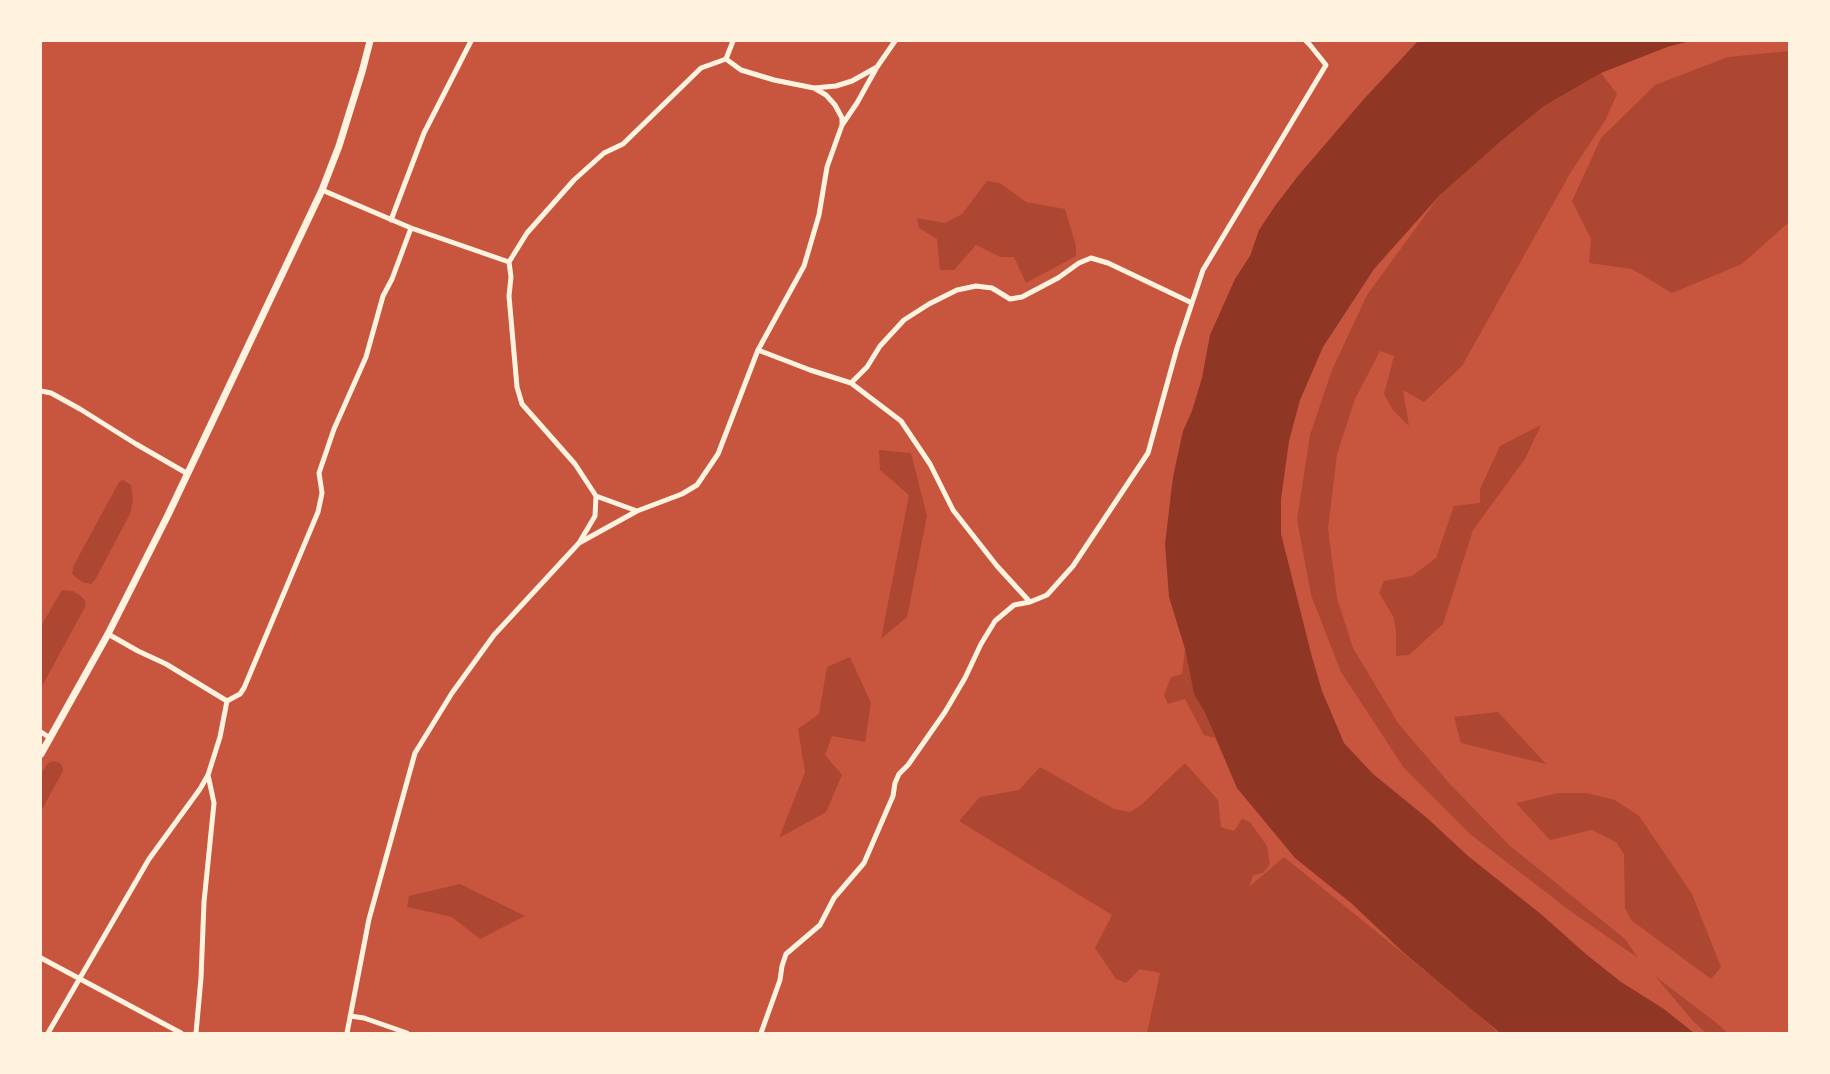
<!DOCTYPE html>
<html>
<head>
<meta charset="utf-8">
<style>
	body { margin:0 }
	#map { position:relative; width:1830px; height:1074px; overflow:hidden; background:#c8553d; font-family:Commissioner,sans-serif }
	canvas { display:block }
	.frame { position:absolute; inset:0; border:42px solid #fff3e0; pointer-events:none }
</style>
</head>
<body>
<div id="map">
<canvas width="1830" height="1074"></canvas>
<div class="frame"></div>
</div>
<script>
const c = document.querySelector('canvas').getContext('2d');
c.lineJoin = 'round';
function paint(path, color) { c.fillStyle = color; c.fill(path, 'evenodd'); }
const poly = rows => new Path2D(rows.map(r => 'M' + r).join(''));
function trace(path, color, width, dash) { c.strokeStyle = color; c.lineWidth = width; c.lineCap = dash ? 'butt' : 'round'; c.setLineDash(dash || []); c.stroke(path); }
const green = poly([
	[1789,51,1789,222,1742,264,1672,293,1632,269,1589,263,1591,239,1572,201,1601,138,1655,85,1728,57],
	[1601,73,1617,94,1605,121,1571,172,1462,366,1424,402,1403,390,1409,426,1393,410,1384,394,1394,356,1380,351,1355,399,1337,454,1328,529,1337,598,1353,648,1398,723,1449,783,1509,845,1625,939,1638,958,1573,913,1470,834,1404,768,1341,672,1311,595,1297,520,1310,435,1332,370,1367,295,1440,195,1501,141,1544,106],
	[987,181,1000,183,1026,202,1065,209,1076,246,1076,256,1026,283,1014,257,1000,257,976,245,954,270,940,270,937,239,919,228,917,218,945,223,962,214],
	[1541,425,1525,459,1473,530,1443,624,1409,655,1396,656,1396,630,1393,616,1379,593,1384,581,1412,576,1436,558,1454,506,1480,503,1480,489,1500,446],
	[879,450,911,453,927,516,907,617,881,639,909,495,880,470],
	[123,480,131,485,133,500,130,514,95,580,91,584,82,582,72,574,74,565,119,482],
	[62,590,73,591,82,597,86,602,85,607,41,688,41,626],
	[1185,649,1194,694,1205,713,1215,738,1204,735,1185,699,1168,704,1164,695,1171,677,1182,674],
	[850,657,871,703,865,742,832,736,825,755,842,775,826,812,779,838,805,772,798,729,819,714,827,667],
	[1498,712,1546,764,1461,743,1454,717],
	[54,761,60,763,63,768,63,771,41,811,41,774,48,763],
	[1185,763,1218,800,1221,827,1234,831,1242,819,1250,822,1267,846,1270,864,1263,873,1253,875,1249,887,1284,857,1472,1009,1498,1033,1147,1033,1160,973,1140,969,1126,983,1116,979,1095,948,1112,915,959,821,980,797,1019,790,1040,767,1114,809,1130,812,1141,805],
	[1558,793,1587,793,1615,800,1639,816,1692,894,1721,967,1711,979,1631,920,1625,908,1624,854,1616,842,1592,830,1550,840,1516,803],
	[460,884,525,916,480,939,452,917,407,907,409,896],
	[1655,976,1719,1025,1727,1033,1706,1033,1693,1021]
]);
const water = poly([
	[1418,41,1690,41,1667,47,1601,73,1544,106,1501,141,1440,195,1374,269,1323,347,1300,400,1289,441,1281,499,1281,534,1312,657,1322,691,1344,743,1373,774,1427,818,1468,856,1542,915,1587,955,1621,982,1664,1009,1694,1033,1500,1033,1404,953,1351,903,1295,858,1237,788,1205,713,1194,694,1185,649,1169,597,1165,544,1173,477,1183,431,1192,411,1202,378,1210,335,1235,279,1250,256,1259,230,1275,206,1298,176,1364,99]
]);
const minor = poly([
	[733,41,726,59,741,70,774,80,814,88,836,86,852,81,877,67],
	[814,88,826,95,835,105,842,118,842,123],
	[322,190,411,228,509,262],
	[391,220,424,133,471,41],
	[758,350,810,370,851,383,901,421,930,464,953,510,997,566,1030,602],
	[851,383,867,367,880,346,904,320,929,304,957,290,976,286,992,288,1010,299,1022,297,1058,278,1079,263,1091,258,1108,263,1192,303],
	[41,391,51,393,80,409,136,444,188,474],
	[596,496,637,511],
	[579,543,595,516,596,496,575,464,522,404,517,387,509,296,511,277,509,262,527,233,574,180,604,153,623,144,701,68,726,59],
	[108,634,138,651,166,664,227,701],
	[227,701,240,694,244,688,318,512,322,493,319,473,334,429,366,357,383,296,392,279,411,228],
	[41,732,50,738],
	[41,958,181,1033],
	[350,1016,364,1018,407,1033],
	[48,1033,149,859,200,789,208,775,220,737,227,701],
	[196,1033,201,978,204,902,214,803,208,775],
	[347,1033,369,919,415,753,452,693,494,635,579,543,637,511,682,494,697,485,718,454,758,350,804,266,819,215,827,167,842,125,857,103,877,67,895,41],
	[761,1033,780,980,782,966,786,954,820,925,834,898,864,863,893,796,895,783,899,774,908,765,945,712,965,678,981,644,995,621,1014,605,1030,602,1047,595,1073,566,1148,453,1177,348,1203,270,1326,65,1310,45,1306,41]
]);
const secondary = poly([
	[41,754,108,634,168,515,322,190,339,146,362,72,370,41]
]);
paint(green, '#ae4732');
paint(water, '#8f3625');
trace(minor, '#fff3e0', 5);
trace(secondary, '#fff3e0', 7);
</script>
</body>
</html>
